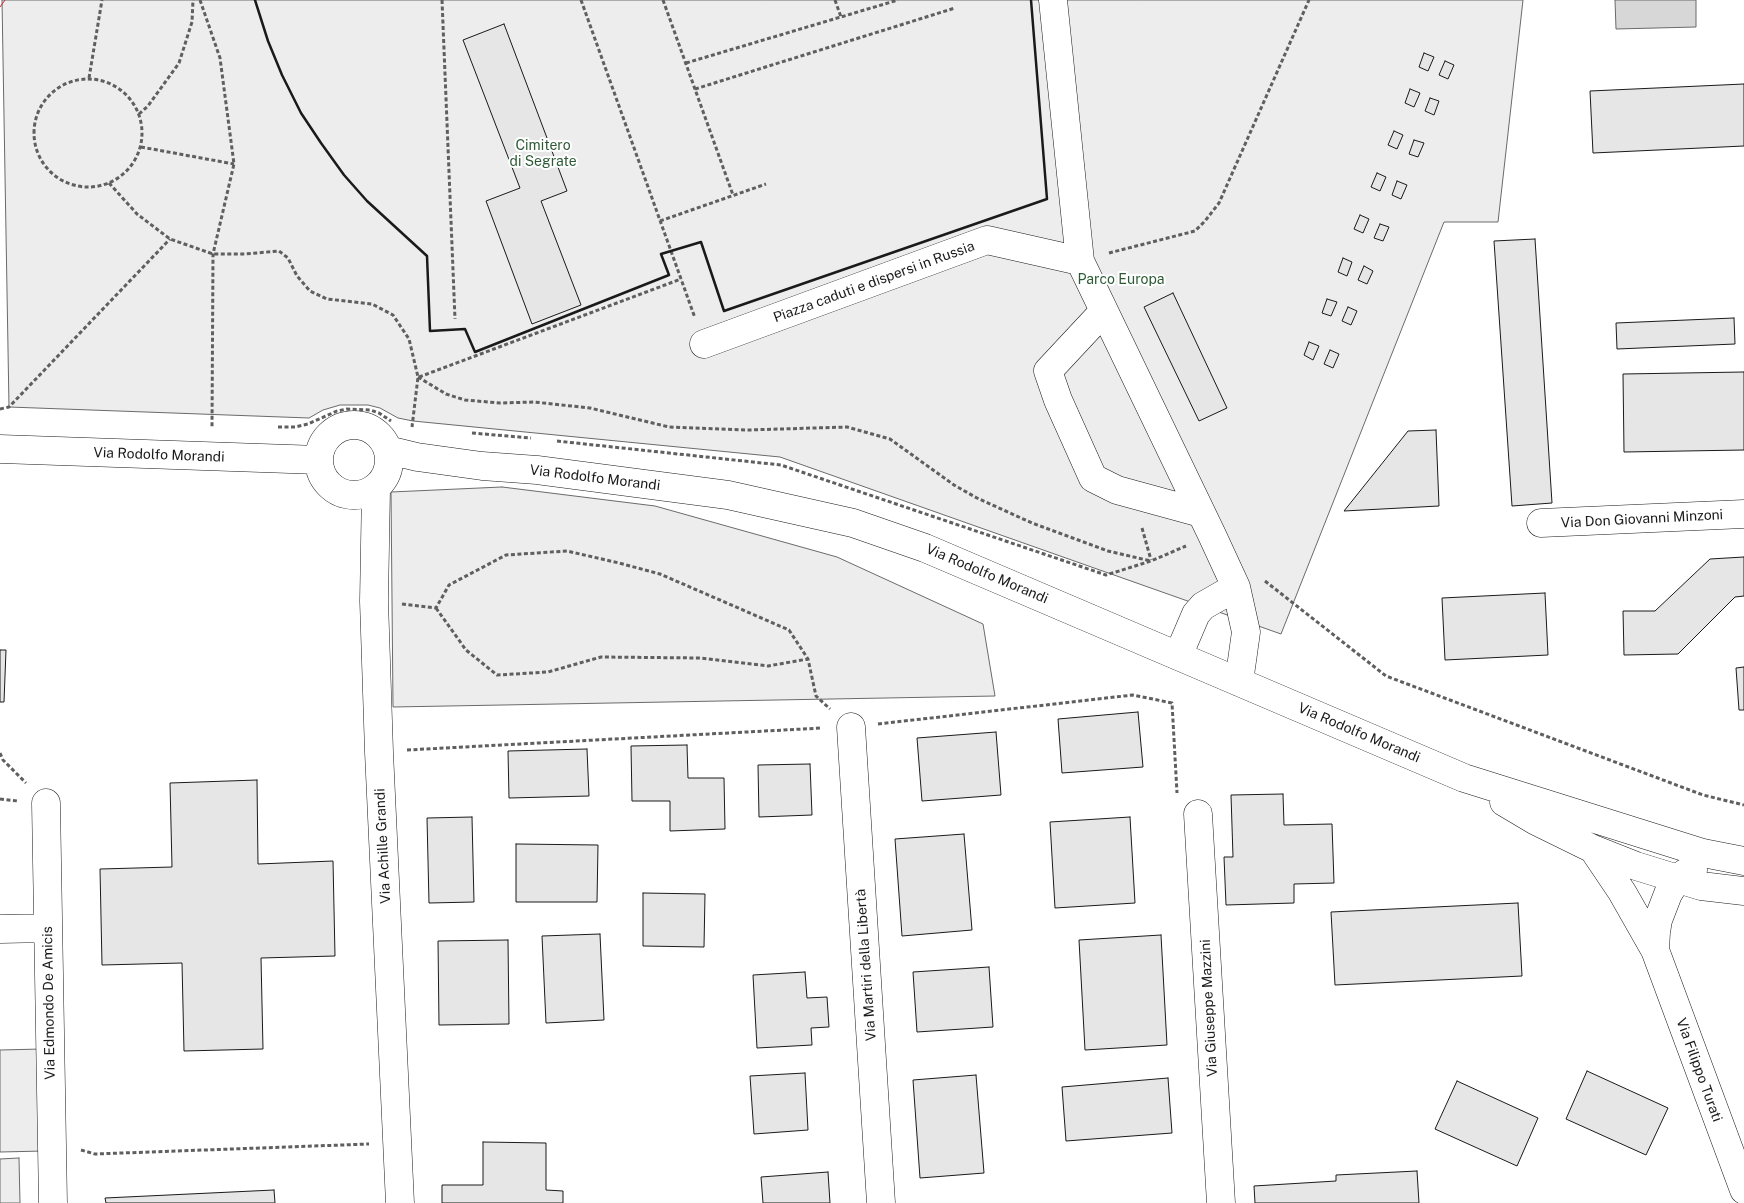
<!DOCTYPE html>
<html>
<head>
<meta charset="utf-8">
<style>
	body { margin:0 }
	canvas { display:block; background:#fff }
</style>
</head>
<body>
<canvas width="1744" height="1203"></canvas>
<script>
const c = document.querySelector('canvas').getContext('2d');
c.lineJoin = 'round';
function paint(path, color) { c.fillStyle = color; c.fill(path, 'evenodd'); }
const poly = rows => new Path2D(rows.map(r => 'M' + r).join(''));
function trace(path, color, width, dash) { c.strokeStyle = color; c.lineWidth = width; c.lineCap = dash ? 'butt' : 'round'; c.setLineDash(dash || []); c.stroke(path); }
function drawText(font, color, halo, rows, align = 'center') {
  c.font = font + ' "Public Sans",sans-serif'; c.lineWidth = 4; c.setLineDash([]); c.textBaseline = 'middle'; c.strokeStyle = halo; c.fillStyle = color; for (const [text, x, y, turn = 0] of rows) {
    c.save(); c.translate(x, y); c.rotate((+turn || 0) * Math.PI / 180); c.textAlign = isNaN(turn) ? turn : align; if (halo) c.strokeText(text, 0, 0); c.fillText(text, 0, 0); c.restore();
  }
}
const built = poly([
	[2,0,1523,0,1498,222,1444,222,1281,634,780,457,413,421,398,418,380,408,368,405,340,405,323,410,309,418,9,407,2,0],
	[502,487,655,506,837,557,983,624,995,696,393,707,391,492,502,487],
	[42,1049,44,1151,0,1152,0,1050,42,1049],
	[19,1158,20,1203,0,1203,0,1159,19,1158]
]);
const water = poly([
	[1615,0,1696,0,1696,27,1616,29,1615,0]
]);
const building = poly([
	[504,24,567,191,541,201,581,305,532,324,486,201,520,188,463,40,504,24],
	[1424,53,1434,57,1428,71,1419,67,1424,53],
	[1445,61,1454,65,1448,79,1439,75,1445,61],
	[1744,84,1744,146,1593,153,1590,91,1744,84],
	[1410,89,1420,93,1414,107,1405,103,1410,89],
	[1430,98,1439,101,1434,115,1425,111,1430,98],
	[1394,131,1403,135,1397,149,1388,145,1394,131],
	[1414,140,1424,143,1418,157,1409,154,1414,140],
	[1377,173,1386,177,1380,191,1371,187,1377,173],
	[1397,181,1407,185,1401,199,1392,195,1397,181],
	[1360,215,1369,219,1363,233,1354,229,1360,215],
	[1380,224,1389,227,1383,241,1374,238,1380,224],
	[1535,239,1552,503,1512,506,1494,241,1535,239],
	[1343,258,1352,262,1347,276,1338,272,1343,258],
	[1364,266,1373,271,1367,284,1358,280,1364,266],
	[1173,293,1227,408,1199,421,1144,307,1173,293],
	[1327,299,1337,302,1331,316,1322,313,1327,299],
	[1348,307,1357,311,1351,325,1342,321,1348,307],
	[1734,318,1735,344,1617,349,1616,323,1734,318],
	[1309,342,1319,346,1313,360,1304,355,1309,342],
	[1330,350,1339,354,1333,368,1324,364,1330,350],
	[1744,372,1744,450,1624,452,1623,374,1744,372],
	[1436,430,1439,506,1344,511,1408,431,1436,430],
	[1744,557,1744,596,1735,597,1678,654,1624,655,1623,611,1655,611,1710,559,1744,557],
	[1545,593,1548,655,1445,660,1442,598,1545,593],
	[0,650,6,650,4,702,0,702,0,650],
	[1744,667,1744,710,1739,710,1736,668,1744,667],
	[1138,712,1143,767,1062,773,1058,719,1138,712],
	[996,732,1001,795,922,801,917,738,996,732],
	[687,745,688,778,724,778,725,829,670,831,670,801,632,801,631,746,687,745],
	[587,749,589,796,509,798,508,751,587,749],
	[810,764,812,815,759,817,758,765,810,764],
	[257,780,258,864,333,861,335,956,261,958,263,1049,184,1051,182,963,102,965,100,869,172,867,170,783,257,780],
	[1283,794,1284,825,1332,824,1334,883,1294,884,1294,903,1226,905,1224,857,1233,857,1231,795,1283,794],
	[472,817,474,902,429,903,427,818,472,817],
	[1130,817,1135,903,1055,908,1050,822,1130,817],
	[964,834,972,930,902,936,895,839,964,834],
	[516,844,598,845,597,902,516,902,516,844],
	[643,893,705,894,704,947,643,946,643,893],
	[1518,903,1522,976,1335,985,1331,912,1518,903],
	[600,934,604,1020,546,1023,542,936,600,934],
	[1161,935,1167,1045,1085,1050,1079,940,1161,935],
	[508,940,509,1024,439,1025,438,941,508,940],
	[989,967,993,1027,917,1032,913,972,989,967],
	[805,972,807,998,827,997,829,1027,811,1028,812,1045,757,1048,753,975,805,972],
	[1587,1071,1668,1108,1646,1155,1566,1119,1587,1071],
	[805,1073,808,1130,754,1134,750,1076,805,1073],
	[976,1075,984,1173,920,1178,913,1080,976,1075],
	[1168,1078,1172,1133,1066,1141,1062,1087,1168,1078],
	[1457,1081,1538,1118,1517,1166,1435,1129,1457,1081],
	[483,1142,546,1143,546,1190,563,1191,563,1203,442,1203,442,1185,483,1185,483,1142],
	[1417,1171,1419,1203,1255,1203,1254,1186,1336,1181,1336,1175,1417,1171],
	[828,1172,830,1203,763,1203,761,1177,828,1172],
	[274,1190,275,1203,106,1203,105,1198,274,1190]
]);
const path = poly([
	[200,0,220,58,234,164,213,254,212,427],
	[442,0,455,319],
	[581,0,695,318],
	[663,0,733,195],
	[835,0,841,17],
	[686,63,898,0],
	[89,78,102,0],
	'34 133a54 54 0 1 1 108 0a54 54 0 1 1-108 0Z',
	[695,89,955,8],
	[139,114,148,106,179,63,192,22,193,0],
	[141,147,234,164],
	[109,183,137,214,170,239,213,254,245,254,279,251,288,258,297,276,310,291,327,299,372,304,393,315,409,339,418,377,412,427],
	[660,221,766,184],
	[1109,253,1195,231,1205,221,1219,203,1309,0],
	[418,377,446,394,465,400,500,403,534,402,590,408,669,427,748,430,847,427,890,439,954,485,977,498,1032,523,1108,551,1151,561],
	[419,377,681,279],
	[0,409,9,407,170,239],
	[278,427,295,427,308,424,337,411,347,409,370,410,379,413,391,421],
	[472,433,531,438],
	[557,441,781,465,1106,575,1151,561,1186,546],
	[1142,528,1151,560],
	[1265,581,1386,676,1703,795,1744,805],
	[402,604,436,608,449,585,506,555,567,551,619,563,660,574,789,630,808,659,816,696,830,709],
	[436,608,466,650,497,675,548,672,601,657,700,658,768,666,808,659],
	[878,724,1133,695,1172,703,1177,793],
	[407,750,822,728],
	[0,753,3,760,26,783],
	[0,799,18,801],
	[81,1150,95,1154,369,1144]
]);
const minor = poly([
	[1053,0,1080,261,1212,535,1236,587,1246,632,1239,682],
	[1104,311,1048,371,1058,400,1093,478,1117,490,1201,513],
	[704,344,987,240,1080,261],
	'319 460a35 35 0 1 1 70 0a35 35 0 1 1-70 0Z',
	[0,449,319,460],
	[388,450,417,457,482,466,537,470,728,495,853,523,925,548,1464,778,1703,853,1744,861],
	[376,489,374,601,379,752,400,1203],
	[1541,523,1744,514],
	[1178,656,1196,614,1203,606,1236,587],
	[851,727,881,1203],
	[1504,802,1536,821,1593,849,1636,866,1701,886,1744,891],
	[46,803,53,1203],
	[1198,814,1221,1203],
	[1593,849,1622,892,1655,950,1744,1190],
	[0,929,48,928],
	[1655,950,1656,932,1658,920,1668,894,1677,879,1685,873,1693,870]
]);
const wall = poly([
	[255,0,268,41,282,75,301,113,321,143,344,175,367,201,427,256,430,331,465,329,475,352,669,275,661,254,701,242,724,311,1047,199,1031,0]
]);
const power = poly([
	[0,7,5,0]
]);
const parkNames = [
	["Cimitero",543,146],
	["di Segrate",543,162],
	["Parco Europa",1121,280]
];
const streetNames = [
	["Piazza caduti e dispersi in Russia",874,282,-20],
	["Via Rodolfo Morandi",159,455,2],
	["Via Rodolfo Morandi",595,478,7],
	["Via Don Giovanni Minzoni",1642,519,-3],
	["Via Rodolfo Morandi",987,574,23],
	["Via Rodolfo Morandi",1359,733,23],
	["Via Achille Grandi",383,846,-93],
	["Via Martiri della Libertà",866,965,-94],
	["Via Edmondo De Amicis",49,1003,-91],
	["Via Giuseppe Mazzini",1209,1008,-93],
	["Via Filippo Turati",1699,1070,70]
];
paint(built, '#ededed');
trace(built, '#6a6a6a', 1);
paint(water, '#d7d7d7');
trace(water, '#6a6a6a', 1);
paint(building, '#e6e6e6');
trace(building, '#1a1a1a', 1);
trace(minor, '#1a1a1a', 29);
trace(path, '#5f5f5f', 3, [4, 2.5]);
trace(minor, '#fff', 28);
trace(wall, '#1a1a1a', 2.5);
trace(power, '#c62828', 1, [18, 4, 2.5, 4]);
drawText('14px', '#2b5a34', '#fff', parkNames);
drawText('14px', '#1a1a1a', '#fff', streetNames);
</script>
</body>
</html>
